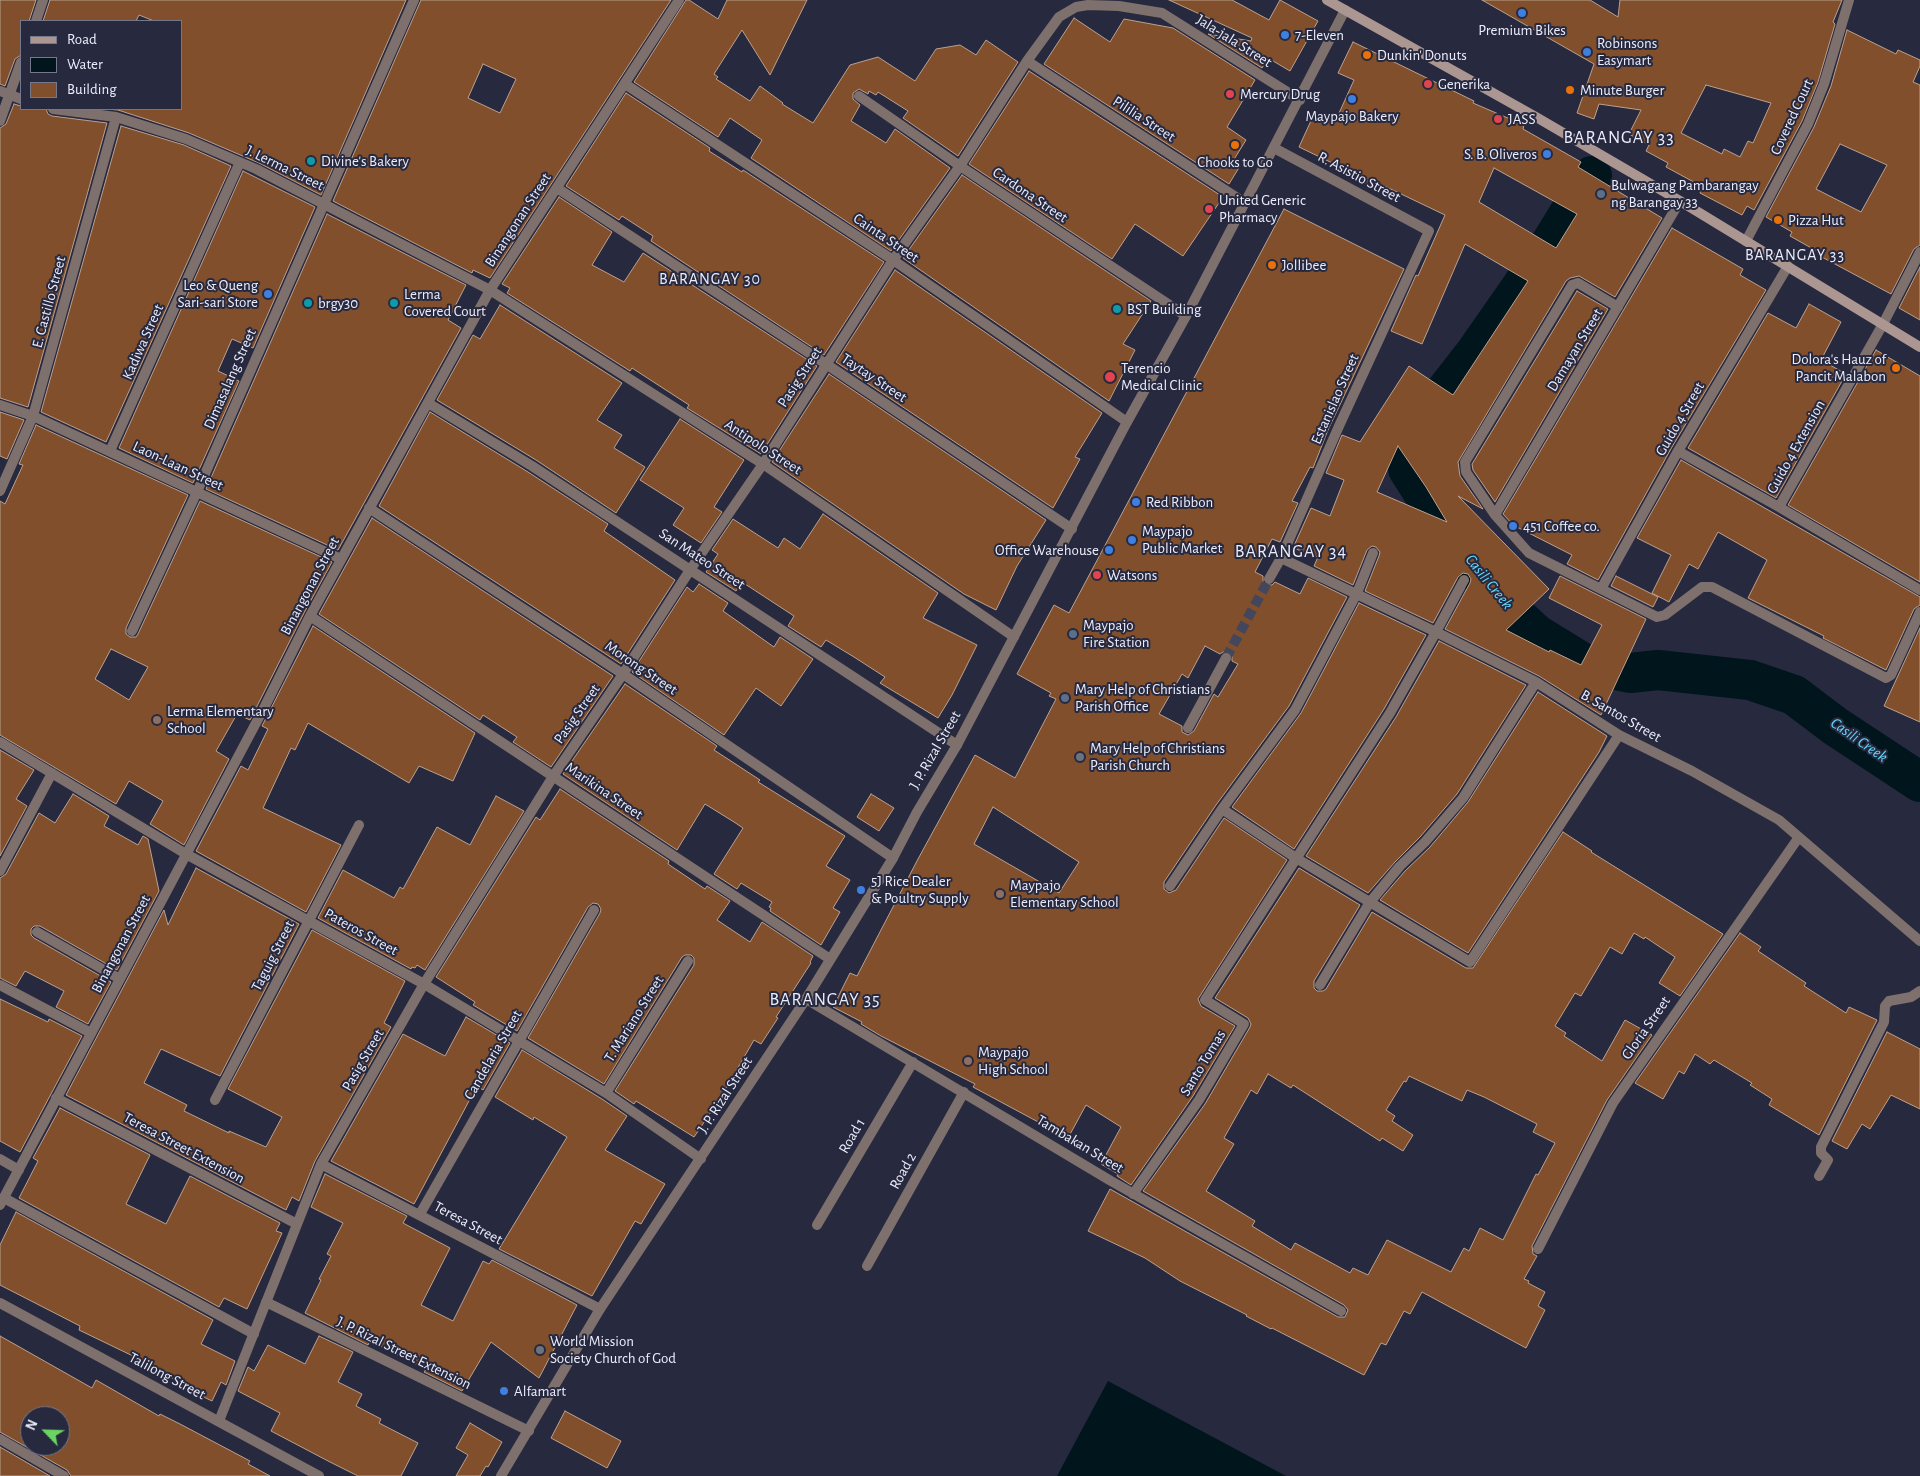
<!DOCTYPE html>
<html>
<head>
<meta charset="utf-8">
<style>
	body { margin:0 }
	#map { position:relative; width:1920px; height:1476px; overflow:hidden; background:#27293f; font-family:"Alegreya Sans",sans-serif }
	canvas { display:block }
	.legend { position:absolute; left:20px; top:20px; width:162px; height:90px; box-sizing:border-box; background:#27293f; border:1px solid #75778b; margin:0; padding:6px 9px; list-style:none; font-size:15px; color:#ebedfc }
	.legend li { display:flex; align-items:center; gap:10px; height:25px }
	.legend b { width:25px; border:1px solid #75778b }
	.north { position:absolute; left:20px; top:1406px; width:50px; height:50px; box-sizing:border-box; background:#27293f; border:1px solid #75778b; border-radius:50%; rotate:294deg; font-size:14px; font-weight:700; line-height:20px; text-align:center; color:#ebedfc }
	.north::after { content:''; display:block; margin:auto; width:18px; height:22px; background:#6ad363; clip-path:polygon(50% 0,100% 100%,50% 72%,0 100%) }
</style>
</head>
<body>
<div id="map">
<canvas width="1920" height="1476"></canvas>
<ul class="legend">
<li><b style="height:6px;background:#ac9692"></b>Road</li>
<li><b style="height:14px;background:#00151c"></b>Water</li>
<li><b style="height:14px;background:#814f2b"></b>Building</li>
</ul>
<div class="north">N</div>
</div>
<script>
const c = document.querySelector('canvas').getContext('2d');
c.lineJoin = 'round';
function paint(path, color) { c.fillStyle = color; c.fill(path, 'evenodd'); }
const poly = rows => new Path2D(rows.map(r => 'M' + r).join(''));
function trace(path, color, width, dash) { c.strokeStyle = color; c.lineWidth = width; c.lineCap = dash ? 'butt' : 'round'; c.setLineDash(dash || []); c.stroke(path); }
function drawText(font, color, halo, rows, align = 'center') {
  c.font = font + ' "Alegreya Sans",sans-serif'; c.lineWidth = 4; c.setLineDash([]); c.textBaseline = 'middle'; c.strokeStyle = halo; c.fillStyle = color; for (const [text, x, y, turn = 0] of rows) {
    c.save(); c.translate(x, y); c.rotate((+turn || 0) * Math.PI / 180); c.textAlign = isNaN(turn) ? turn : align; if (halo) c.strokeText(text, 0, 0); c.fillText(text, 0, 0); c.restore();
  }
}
const water = poly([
	[1108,1381,1286,1476,1057,1476]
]);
const river = poly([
	[1592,176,1543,256,1476,352,1427,415,1408,449,1408,469,1441,521,1487,584,1511,611,1536,634,1583,663,1630,673,1658,670,1750,680,1794,695,1835,726,1920,782]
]);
const building = poly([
	[0,0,36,0,29,21,21,21,21,55,15,59,5,86,0,84,0,0],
	[50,0,406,0,321,195,259,163,189,133,118,110,106,109,181,109,181,21,154,21,139,15,136,21,43,21,50,0],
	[421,0,671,0,490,278,473,270,472,273,333,201,421,0],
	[483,64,516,79,500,113,468,98,483,64],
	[686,0,689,0,718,19,727,0,807,0,770,75,742,30,714,74,718,77,716,79,750,101,760,86,783,103,782,104,813,123,850,65,878,57,915,81,936,49,960,45,976,55,986,40,1018,62,958,156,903,118,908,111,878,92,876,95,869,91,868,94,859,89,853,93,853,99,860,105,851,121,886,143,895,129,950,168,891,251,751,158,762,140,730,118,718,137,634,82,686,0],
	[1169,0,1232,0,1269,20,1280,0,1318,21,1290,71,1268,58,1262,68,1208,34,1251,41,1252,38,1169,0],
	[1482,0,1590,0,1618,17,1620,0,1842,0,1833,22,1835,24,1818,82,1802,121,1754,210,1747,206,1742,215,1700,193,1703,187,1666,167,1668,163,1646,151,1649,145,1629,134,1641,110,1599,104,1594,119,1577,113,1594,64,1482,0],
	[1706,85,1771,103,1753,143,1748,141,1740,157,1724,149,1722,154,1681,133,1706,85],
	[1074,18,1110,42,1124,19,1173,28,1255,80,1227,127,1246,140,1233,161,1240,166,1229,184,1044,64,1074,18],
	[1847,30,1896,54,1898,50,1920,60,1920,66,1913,82,1920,85,1920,245,1914,249,1891,294,1820,256,1822,254,1790,236,1792,232,1766,217,1814,127,1831,86,1847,30],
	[1840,144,1887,165,1861,212,1816,189,1840,144],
	[1353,42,1474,101,1473,103,1524,125,1523,129,1581,162,1578,167,1662,218,1615,297,1579,276,1570,278,1566,281,1458,462,1460,476,1483,509,1458,496,1549,589,1506,630,1549,652,1550,650,1581,665,1602,625,1549,598,1560,576,1646,619,1601,715,1539,676,1445,629,1470,583,1471,579,1468,574,1463,573,1458,577,1433,623,1365,591,1379,556,1380,552,1376,547,1372,546,1367,550,1353,585,1314,566,1318,557,1293,548,1311,508,1330,516,1344,480,1326,473,1342,435,1360,442,1409,366,1453,395,1528,281,1465,244,1422,344,1391,331,1416,275,1418,276,1445,215,1376,182,1374,187,1349,175,1351,172,1299,147,1315,112,1335,122,1354,80,1338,73,1353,42],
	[1494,168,1577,214,1556,248,1479,202,1494,168],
	[1398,446,1426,487,1447,522,1377,492,1398,446],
	[1029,71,1223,197,1183,256,1135,224,1112,259,969,164,1029,71],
	[626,93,710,148,709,151,742,172,743,170,884,262,824,355,651,241,653,236,622,216,619,220,566,186,626,93],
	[14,104,21,106,21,109,46,109,48,114,52,116,107,123,28,407,0,398,0,128,6,124,14,104],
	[121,126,184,145,231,166,106,442,41,412,121,126],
	[243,171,315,207,253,348,232,339,218,371,239,381,193,483,119,448,243,171],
	[962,175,1151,301,1123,344,1135,350,1109,401,903,258,962,175],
	[559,197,612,232,592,265,624,282,643,253,817,366,761,454,687,408,689,405,632,368,630,371,507,293,510,288,502,284,559,197],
	[1284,209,1404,269,1328,430,1313,468,1310,467,1292,501,1298,503,1280,542,1272,539,1255,572,1263,576,1263,582,1266,585,1272,585,1275,582,1300,594,1308,578,1347,597,1289,706,1216,805,1164,882,1164,889,1169,893,1176,890,1224,818,1287,860,1198,999,1201,1006,1235,1026,1193,1096,1131,1185,1117,1176,1118,1174,1101,1164,1121,1127,1086,1105,1068,1138,973,1087,975,1084,881,1036,861,1024,862,1022,833,1007,850,973,857,976,918,859,975,755,1015,778,1056,699,1049,696,1051,693,1017,674,1054,605,1069,613,1284,209],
	[1205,646,1220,654,1223,652,1229,652,1232,655,1232,661,1238,664,1218,697,1214,694,1194,731,1188,735,1182,732,1182,726,1159,714,1182,674,1188,678,1205,646],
	[993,807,1079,862,1059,893,974,844,993,807],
	[327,214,466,285,448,320,461,328,338,550,206,489,327,214],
	[1672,228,1743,269,1740,275,1766,290,1672,447,1598,580,1567,564,1572,555,1513,525,1503,514,1672,228],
	[1920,267,1920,320,1899,308,1920,267],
	[895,270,1102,413,1075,457,1080,459,1053,508,836,362,895,270],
	[1577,291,1608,309,1495,502,1473,470,1472,464,1577,291],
	[1809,304,1841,322,1821,360,1846,374,1776,498,1688,448,1768,313,1796,328,1809,304],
	[500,305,622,383,597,420,622,435,614,448,645,467,616,513,536,460,437,400,473,335,480,339,500,305],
	[1876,350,1920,376,1920,582,1788,505,1876,350],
	[829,374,1046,520,1017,566,996,610,964,594,772,462,829,374],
	[0,412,24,420,7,459,0,456,0,412],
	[430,412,528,472,608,524,604,531,675,580,621,664,379,506,430,412],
	[680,419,744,460,714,507,722,512,701,543,673,525,684,508,640,480,680,419],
	[36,425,188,495,126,628,126,634,130,637,136,637,138,634,200,501,332,562,304,613,250,720,237,714,216,751,229,759,184,845,150,824,163,801,129,781,116,804,0,735,0,501,5,504,23,465,19,464,36,425],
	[111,649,148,667,129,700,95,679,111,649],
	[1681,460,1920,597,1920,605,1914,609,1886,670,1823,638,1824,636,1748,598,1767,560,1718,532,1698,569,1689,564,1669,602,1652,593,1671,555,1637,538,1681,460],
	[823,514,938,593,923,618,977,645,952,695,938,718,880,683,885,677,854,657,826,640,821,647,788,626,794,616,742,582,736,591,706,572,718,554,712,550,733,519,778,548,784,538,800,549,823,514],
	[372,518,613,676,551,767,513,742,517,737,483,715,480,720,319,614,372,518],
	[1616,576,1658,597,1653,607,1611,586,1616,576],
	[699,584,728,603,723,611,774,647,780,637,813,659,781,706,756,688,724,735,632,672,687,587,693,592,699,584],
	[1359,603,1426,635,1384,709,1294,849,1232,807,1301,713,1359,603],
	[313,626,475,733,453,781,419,766,409,783,308,723,295,750,291,748,263,808,341,845,306,912,196,851,241,766,248,770,268,729,262,726,313,626],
	[1920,628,1920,722,1884,706,1920,628],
	[1439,641,1526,685,1457,794,1420,837,1395,862,1368,893,1306,856,1396,717,1439,641],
	[625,684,717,746,714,750,760,780,758,782,845,836,826,866,850,880,833,908,840,912,821,945,770,911,771,908,769,907,772,902,741,883,737,889,714,874,743,828,734,822,705,804,677,850,563,774,625,684],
	[1538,692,1607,736,1599,752,1468,953,1380,900,1405,871,1430,847,1468,802,1538,692],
	[0,750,34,770,16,799,27,806,0,856,0,750],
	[560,789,669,861,668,864,705,889,707,886,730,901,717,920,750,942,762,922,813,956,810,962,811,963,776,1017,778,1018,761,1044,754,1040,718,1102,694,1137,636,1101,634,1104,615,1091,694,965,694,958,691,955,685,955,682,957,604,1084,528,1038,600,913,601,909,598,904,593,903,588,907,517,1031,473,1005,475,1002,436,977,536,817,540,820,560,789],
	[73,794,109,816,104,826,138,845,143,836,148,839,159,891,117,970,40,926,34,926,31,929,31,935,34,938,111,982,88,1024,56,1007,64,991,25,971,16,986,0,978,0,878,6,874,39,813,55,823,73,794],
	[871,794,894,808,879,831,857,817,871,794],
	[496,796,524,811,425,970,417,965,415,968,412,967,411,969,318,918,343,870,394,898,400,887,403,889,437,827,470,845,496,796],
	[1563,832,1592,851,1591,852,1723,934,1680,996,1659,983,1675,957,1645,937,1644,939,1634,933,1622,954,1610,947,1581,996,1575,993,1555,1026,1566,1033,1564,1036,1602,1061,1625,1020,1652,1035,1607,1100,1532,1246,1533,1254,1537,1256,1524,1279,1529,1281,1528,1283,1545,1292,1538,1306,1545,1310,1526,1348,1422,1292,1410,1314,1404,1311,1386,1345,1381,1343,1364,1375,1272,1328,1271,1329,1246,1316,1247,1315,1180,1281,1145,1258,1088,1231,1110,1189,1338,1317,1345,1317,1348,1310,1344,1305,1143,1191,1205,1104,1250,1027,1251,1024,1248,1018,1215,998,1299,868,1360,905,1314,981,1314,988,1317,991,1323,991,1326,989,1372,912,1466,968,1473,968,1563,832],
	[1268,1074,1291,1088,1293,1085,1380,1141,1382,1138,1403,1151,1413,1135,1392,1121,1395,1116,1386,1110,1404,1081,1406,1082,1409,1076,1462,1101,1467,1090,1484,1097,1537,1124,1533,1132,1555,1143,1538,1175,1536,1174,1503,1240,1480,1228,1469,1251,1464,1248,1451,1272,1387,1240,1368,1275,1353,1268,1350,1273,1295,1243,1291,1250,1252,1226,1255,1221,1206,1191,1234,1144,1224,1138,1251,1090,1257,1094,1268,1074],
	[196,868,299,924,220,1076,161,1049,144,1083,187,1105,184,1111,229,1133,229,1131,266,1147,282,1117,228,1089,312,930,405,981,384,1023,391,1027,315,1161,299,1201,292,1197,286,1210,66,1095,164,910,168,925,196,868],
	[1740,933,1761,947,1758,951,1806,983,1804,986,1846,1013,1849,1007,1877,1020,1819,1135,1769,1105,1772,1099,1750,1085,1752,1083,1714,1060,1710,1064,1695,1054,1684,1074,1679,1071,1663,1099,1635,1083,1740,933],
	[0,999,48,1022,49,1019,82,1036,20,1152,0,1141,0,999],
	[466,1017,510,1043,483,1090,477,1086,414,1204,331,1161,403,1034,445,1056,466,1017],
	[1887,1032,1920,1049,1920,1109,1891,1095,1870,1129,1862,1124,1847,1149,1832,1141,1887,1032],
	[522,1050,602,1099,627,1116,605,1150,665,1184,641,1224,635,1221,592,1296,499,1249,567,1137,534,1117,533,1120,495,1097,522,1050],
	[60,1108,150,1155,126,1204,166,1224,190,1176,280,1223,276,1231,282,1233,247,1309,224,1298,219,1307,19,1198,38,1161,33,1158,60,1108],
	[325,1174,407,1216,403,1223,450,1248,421,1305,453,1321,483,1261,489,1264,492,1260,577,1305,539,1378,491,1342,462,1391,424,1372,426,1369,370,1341,368,1345,305,1313,321,1280,319,1279,331,1256,327,1254,343,1223,311,1207,325,1174],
	[16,1212,213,1320,201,1344,235,1361,226,1385,221,1382,212,1401,183,1387,184,1384,160,1372,162,1370,79,1330,80,1326,0,1285,0,1245,16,1212],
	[0,1336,92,1388,96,1380,159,1416,160,1414,180,1424,250,1461,248,1464,270,1476,71,1476,67,1470,0,1432,0,1336],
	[30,1416,60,1416,60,1446,30,1446,30,1416],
	[319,1336,353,1352,338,1382,362,1394,356,1406,381,1419,379,1423,418,1443,401,1476,358,1476,330,1462,271,1431,280,1413,238,1391,248,1367,254,1371,268,1345,305,1364,319,1336],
	[565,1411,621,1441,607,1468,551,1438,565,1411],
	[470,1423,502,1442,488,1467,486,1466,480,1476,456,1476,468,1455,456,1448,470,1423],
	[0,1447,50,1476,0,1476,0,1447]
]);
const minorTunnel = poly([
	[1226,658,1269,579]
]);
const pedestrian = poly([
	[1281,558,1436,632,1536,682,1619,735,1692,771,1779,820,1920,941],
	[1222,809,1296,858,1470,962,1619,735],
	[1170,886,1222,809,1295,710,1357,593,1373,553],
	[1320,985,1370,902,1400,866,1425,842,1463,798,1536,682],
	[1819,1176,1828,1160,1821,1153,1821,1147,1884,1022,1885,1006,1889,1001,1911,997,1920,991],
	[1133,1194,1199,1100,1244,1024,1205,1000,1390,713,1436,632,1464,580],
	[1538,1249,1613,1103,1799,837]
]);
const minor = poly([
	[36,21,43,0],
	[1027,61,1245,203],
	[625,84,893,260,1127,422],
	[0,91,21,99],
	[859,96,960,166,1186,316],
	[53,109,116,117,186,139,256,169,490,290,763,464,1014,637],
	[0,121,21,62],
	[557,188,826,364,1072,529],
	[1746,241,1808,124,1824,84,1849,0],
	[1618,307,1578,283,1572,285,1465,462,1466,472,1495,515,1529,553,1657,617,1665,615,1702,587,1712,587,1886,678,1891,675,1920,612],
	[428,403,532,466,957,745],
	[0,405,33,416,341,559],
	[110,451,240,162],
	[1678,451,1779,507,1920,590],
	[0,491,33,416,116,117],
	[1779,507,1883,324,1920,252],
	[369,508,623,674,893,858],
	[1495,515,1680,201],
	[1269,579,1281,558,1339,426,1429,231,1274,148],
	[1601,589,1678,451,1788,266],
	[310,616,830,959],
	[132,631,197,492,414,0],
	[1188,728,1226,658],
	[0,742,186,854,424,984,606,1093,701,1159],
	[0,871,52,773],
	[37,932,120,979],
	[0,985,91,1033],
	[806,999,1111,1181,1341,1311],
	[606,1093,688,961],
	[56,1098,297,1224],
	[215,1100,359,825],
	[0,1159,19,1170],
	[321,1164,600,1309],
	[4,1198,254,1334],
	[0,1205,265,706,310,616,490,290,679,0],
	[420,1214,594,910],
	[817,1225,913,1062],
	[867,1266,964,1092],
	[266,1302,529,1431],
	[0,1303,319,1476],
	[219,1421,321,1164,424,984,554,775,623,674,690,570,763,464,893,260,960,166,1027,61,1059,17,1076,7,1088,5,1119,6,1162,13,1300,100],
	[0,1439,64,1476]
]);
const tertiary = poly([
	[501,1476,600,1309,806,999,893,858,917,812,957,745,1127,422,1186,316,1345,10]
]);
const secondary = poly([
	[1327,0,1536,117,1680,201,1920,347]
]);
const markers = [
	[1522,13,5,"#3f7fe0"],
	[1285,35,5,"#3f7fe0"],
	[1587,52,5,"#3f7fe0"],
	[1367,55,5,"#e8710a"],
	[1428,84,5,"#e0444e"],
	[1570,90,5,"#e8710a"],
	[1230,94,5,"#e0444e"],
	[1352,99,5,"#3f7fe0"],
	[1498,119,5,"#e0444e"],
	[1235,145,5,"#e8710a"],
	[1547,154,5,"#3f7fe0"],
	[311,161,5,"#0f9aa8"],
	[1601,194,5,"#5c6f8a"],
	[1209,209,5,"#e0444e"],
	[1778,220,5,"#e8710a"],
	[1272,265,5,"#e8710a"],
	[268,294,5,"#3f7fe0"],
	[308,303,5,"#0f9aa8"],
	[394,303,5,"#0f9aa8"],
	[1117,309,5,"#0f9aa8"],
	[1896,368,5,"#e8710a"],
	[1110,377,6,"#e0444e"],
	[1136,502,5,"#3f7fe0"],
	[1513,526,5,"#3f7fe0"],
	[1132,540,5,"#3f7fe0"],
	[1109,550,5,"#3f7fe0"],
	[1097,575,5,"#e0444e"],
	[1073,634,5,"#5c6f8a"],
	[1065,698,5,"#5c6f8a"],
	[157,720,5,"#8d6e63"],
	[1080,757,5,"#6b7280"],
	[861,890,5,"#3f7fe0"],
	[1000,894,5,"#8d6e63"],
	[968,1061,5,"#8d6e63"],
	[540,1350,5,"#6b7280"],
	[504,1391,5,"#3f7fe0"]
];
const poiNames = [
	["Premium Bikes",1522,30,"center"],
	["7-Eleven",1295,35],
	["Robinsons",1597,43],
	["Easymart",1597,60],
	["Dunkin' Donuts",1377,55],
	["Generika",1438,84],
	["Minute Burger",1580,90],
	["Mercury Drug",1240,94],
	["Maypajo Bakery",1352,116,"center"],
	["JASS",1508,119],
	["S. B. Oliveros",1537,154,"right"],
	["Divine's Bakery",321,161],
	["Chooks to Go",1235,162,"center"],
	["Bulwagang Pambarangay",1611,185],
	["ng Barangay 33",1611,202],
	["United Generic",1219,200],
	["Pharmacy",1219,217],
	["Pizza Hut",1788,220],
	["Jollibee",1282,265],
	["Leo & Queng",258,285,"right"],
	["Sari-sari Store",258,302,"right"],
	["Lerma",404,294],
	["Covered Court",404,311],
	["brgy30",318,303],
	["BST Building",1127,309],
	["Dolora's Hauz of",1886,359,"right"],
	["Pancit Malabon",1886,376,"right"],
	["Terencio",1121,368],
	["Medical Clinic",1121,385],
	["Red Ribbon",1146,502],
	["451 Coffee co.",1523,526],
	["Maypajo",1142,531],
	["Public Market",1142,548],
	["Office Warehouse",1099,550,"right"],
	["Watsons",1107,575],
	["Maypajo",1083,625],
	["Fire Station",1083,642],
	["Mary Help of Christians",1075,689],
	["Parish Office",1075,706],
	["Lerma Elementary",167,711],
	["School",167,728],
	["Mary Help of Christians",1090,748],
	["Parish Church",1090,765],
	["5J Rice Dealer",871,881],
	["& Poultry Supply",871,898],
	["Maypajo",1010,885],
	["Elementary School",1010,902],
	["Maypajo",978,1052],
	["High School",978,1069],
	["World Mission",550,1341],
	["Society Church of God",550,1358],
	["Alfamart",514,1391]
];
const streetNames = [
	["Jala-jala Street",1234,41,32],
	["Covered Court",1792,117,-65],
	["Pililia Street",1144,119,33],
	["J. Lerma Street",285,168,26],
	["R. Asistio Street",1359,177,28],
	["Cardona Street",1030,195,34],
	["Binangonan Street",518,220,-57],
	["Cainta Street",886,238,34],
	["E. Castillo Street",49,302,-75],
	["Kadiwa Street",143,342,-66],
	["Damayan Street",1575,350,-59],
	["Pasig Street",800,377,-57],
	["Taytay Street",874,378,34],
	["Dimasalang Street",230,379,-66],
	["Estanislao Street",1335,399,-66],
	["Guido 4 Street",1680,419,-60],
	["Antipolo Street",763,447,33],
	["Guido 4 Extension",1796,447,-61],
	["Laon-Laan Street",178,466,25],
	["San Mateo Street",702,559,33],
	["Binangonan Street",310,586,-62],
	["Morong Street",641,668,34],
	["Pasig Street",577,714,-55],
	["B. Santos Street",1621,716,30],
	["J. P. Rizal Street",935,750,-60],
	["Marikina Street",604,791,34],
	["Pateros Street",361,932,29],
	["Binangonan Street",121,944,-62],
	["Taguig Street",273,956,-63],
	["T. Mariano Street",634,1019,-58],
	["Gloria Street",1646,1028,-55],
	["Candelaria Street",493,1055,-60],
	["Pasig Street",363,1060,-60],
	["Santo Tomas",1203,1063,-59],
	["J. P. Rizal Street",725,1095,-57],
	["Road 1",852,1136,-60],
	["Tambakan Street",1080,1144,31],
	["Teresa Street Extension",184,1148,28],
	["Road 2",903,1171,-61],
	["Teresa Street",468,1223,28],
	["J. P. Rizal Street Extension",404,1353,26],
	["Talilong Street",167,1376,28]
];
const neighbourhoodNames = [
	["BARANGAY 33",1795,255],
	["BARANGAY 30",710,279]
];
const waterNames = [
	["Casili Creek",1489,582,51],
	["Casili Creek",1859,740,35]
];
const quarterNames = [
	["BARANGAY 33",1619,138],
	["BARANGAY 34",1291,552],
	["BARANGAY 35",825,1000]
];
paint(water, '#00151c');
trace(river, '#00151c', 40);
paint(building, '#814f2b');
trace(building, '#bca18f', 1);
trace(minorTunnel, '#44465b', 10, [10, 5]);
trace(pedestrian, '#7e706d', 10);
trace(minor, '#7e706d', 10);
trace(tertiary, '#7e706d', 10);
trace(secondary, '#ac9692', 10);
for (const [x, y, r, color] of markers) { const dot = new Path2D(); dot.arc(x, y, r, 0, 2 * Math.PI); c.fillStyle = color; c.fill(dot); trace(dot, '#27293f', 2); }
drawText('15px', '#ebedfc', '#27293f', poiNames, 'left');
drawText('15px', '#ebedfc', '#27293f', streetNames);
c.letterSpacing = '1px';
drawText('16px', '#ebedfc', '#27293f', neighbourhoodNames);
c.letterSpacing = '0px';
drawText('italic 16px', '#61d5f8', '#27293f', waterNames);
c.letterSpacing = '1px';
drawText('18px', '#ebedfc', '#27293f', quarterNames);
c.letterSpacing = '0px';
</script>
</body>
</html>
